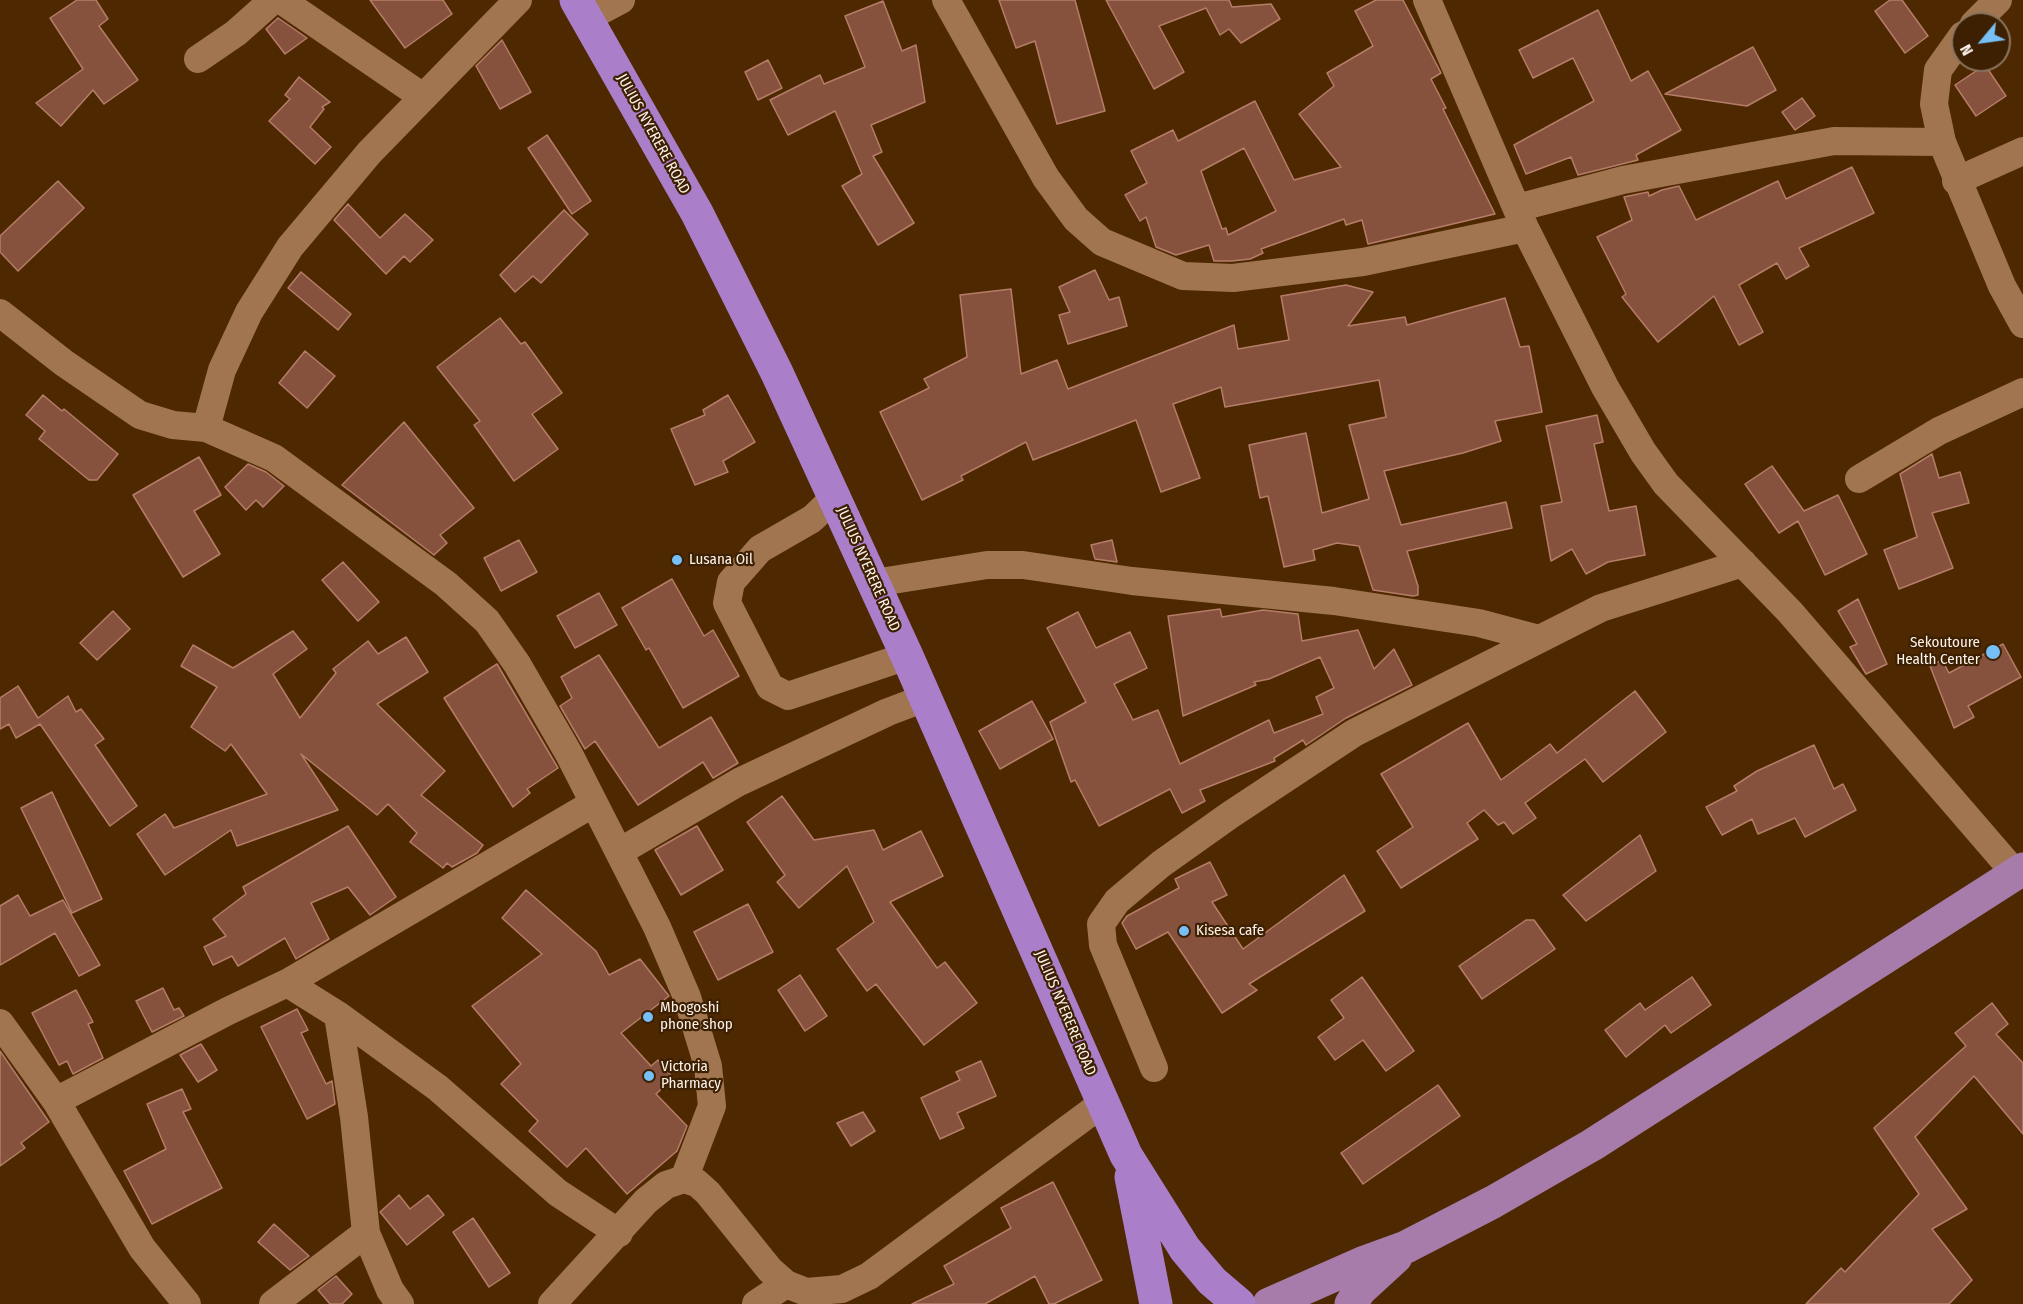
<!DOCTYPE html>
<html>
<head>
<meta charset="utf-8">
<style>
	body { margin:0 }
	#map { position:relative; width:2023px; height:1304px; overflow:hidden; background:#4d2800; font-family:"Fira Sans Condensed",sans-serif }
	canvas { display:block }
	.north { position:absolute; left:1951px; top:12px; width:60px; height:60px; box-sizing:border-box; background:#3d2002; border:2px solid #89745f; border-radius:50%; rotate:241deg; font-size:16px; font-weight:700; line-height:24px; text-align:center; color:#fcf2ea }
	.north::after { content:''; display:block; margin:auto; width:21px; height:27px; background:#76c0f7; clip-path:polygon(50% 0,100% 100%,50% 72%,0 100%) }
</style>
</head>
<body>
<div id="map">
<canvas width="2023" height="1304"></canvas>
<div class="north">N</div>
</div>
<script>
const c = document.querySelector('canvas').getContext('2d');
c.lineJoin = 'round';
function paint(path, color) { c.fillStyle = color; c.fill(path, 'evenodd'); }
const poly = rows => new Path2D(rows.map(r => 'M' + r).join(''));
function trace(path, color, width, dash) { c.strokeStyle = color; c.lineWidth = width; c.lineCap = dash ? 'butt' : 'round'; c.setLineDash(dash || []); c.stroke(path); }
function drawText(font, color, halo, rows, align = 'center') {
  c.font = font + ' "Fira Sans Condensed",sans-serif'; c.lineWidth = 4.5; c.setLineDash([]); c.textBaseline = 'middle'; c.strokeStyle = halo; c.fillStyle = color; for (const [text, x, y, turn = 0] of rows) {
    c.save(); c.translate(x, y); c.rotate((+turn || 0) * Math.PI / 180); c.textAlign = isNaN(turn) ? turn : align; if (halo) c.strokeText(text, 0, 0); c.fillText(text, 0, 0); c.restore();
  }
}
const building = poly([
	[77,0,96,0,108,19,99,26,138,80,104,104,93,90,61,126,36,103,83,69,50,18,77,0],
	[370,0,443,0,452,14,405,48,370,0],
	[999,0,1075,0,1105,111,1057,124,1035,41,1016,48,999,0],
	[1106,0,1229,0,1232,7,1271,4,1280,19,1241,43,1229,29,1220,35,1206,8,1159,26,1184,72,1154,89,1106,0],
	[1376,0,1403,0,1441,73,1431,79,1446,108,1443,109,1495,214,1368,244,1362,220,1346,225,1344,219,1261,249,1263,253,1250,259,1232,261,1214,261,1209,245,1176,255,1156,247,1146,217,1140,221,1125,195,1147,183,1131,151,1173,130,1178,141,1255,101,1294,180,1341,167,1299,114,1334,86,1327,73,1373,46,1355,11,1376,0],
	[1244,148,1276,211,1228,235,1226,228,1222,229,1201,171,1244,148],
	[1890,0,1902,0,1928,36,1905,53,1875,11,1890,0],
	[883,1,902,51,916,45,925,102,871,125,882,152,873,156,914,223,878,245,842,186,862,174,835,111,788,135,770,100,820,75,824,84,865,67,845,16,883,1],
	[1598,10,1631,81,1648,71,1681,130,1636,155,1638,160,1578,175,1571,157,1526,174,1514,145,1594,101,1573,58,1533,78,1519,50,1598,10],
	[278,18,307,38,285,54,266,29,278,18],
	[502,40,531,92,500,109,476,66,502,40],
	[1753,47,1776,90,1747,106,1665,94,1753,47],
	[768,60,782,88,758,100,745,72,768,60],
	[1985,65,2006,96,1976,116,1955,85,1985,65],
	[299,77,330,102,322,107,324,109,310,127,331,147,315,164,269,121,290,99,285,95,299,77],
	[1802,98,1815,116,1795,130,1782,112,1802,98],
	[547,135,591,201,572,214,528,148,547,135],
	[1852,167,1874,213,1799,248,1809,266,1786,279,1777,263,1739,285,1763,332,1739,345,1714,296,1658,342,1622,297,1626,294,1597,237,1632,220,1624,197,1648,192,1649,196,1662,190,1679,186,1696,220,1778,181,1786,199,1852,167],
	[58,181,84,208,18,271,0,252,0,236,58,181],
	[348,204,380,238,405,214,433,240,410,262,404,256,386,274,334,220,348,204],
	[564,210,588,234,541,283,533,276,515,292,500,275,564,210],
	[1095,270,1109,300,1119,297,1127,326,1068,344,1059,315,1070,312,1059,287,1095,270],
	[301,272,351,314,338,330,288,288,301,272],
	[1346,285,1373,292,1348,326,1405,317,1407,325,1505,298,1520,347,1529,346,1542,412,1495,421,1501,441,1463,453,1384,471,1401,525,1506,502,1512,528,1407,551,1418,586,1418,595,1413,596,1373,590,1359,546,1337,543,1313,550,1315,560,1284,567,1268,496,1260,498,1249,445,1306,433,1322,513,1369,499,1349,425,1386,417,1379,380,1225,407,1221,387,1173,404,1200,478,1161,492,1136,420,1033,460,1026,442,961,476,963,480,922,500,880,412,929,388,924,379,967,357,960,295,1011,289,1021,374,1057,360,1068,389,1234,325,1238,349,1289,340,1281,296,1346,285],
	[500,318,521,344,525,342,562,393,532,414,558,449,514,481,474,425,480,421,437,367,500,318],
	[305,351,335,376,307,408,279,383,305,351],
	[43,395,62,411,64,409,118,454,97,480,89,480,39,439,45,431,26,415,43,395],
	[728,395,755,442,723,461,728,472,695,485,671,429,705,415,703,410,728,395],
	[1597,415,1603,442,1594,444,1609,511,1636,506,1645,555,1608,562,1586,574,1572,549,1551,561,1541,506,1562,502,1546,426,1597,415],
	[404,422,474,508,440,535,447,543,434,555,342,485,404,422],
	[1932,454,1939,478,1960,472,1969,503,1932,513,1953,568,1899,589,1884,550,1917,537,1900,474,1932,454],
	[199,457,221,495,194,511,220,554,183,577,133,495,199,457],
	[248,464,266,472,284,486,263,507,256,500,246,510,225,487,248,464],
	[1772,466,1804,511,1838,495,1867,554,1825,575,1798,521,1779,533,1745,484,1772,466],
	[519,540,537,572,501,591,484,558,519,540],
	[1112,540,1117,562,1095,559,1091,545,1112,540],
	[343,562,379,602,358,621,322,580,343,562],
	[672,579,704,636,713,630,739,676,683,708,649,648,646,650,622,608,672,579],
	[599,593,617,625,575,648,557,616,599,593],
	[1858,599,1887,664,1866,674,1850,647,1857,644,1838,611,1858,599],
	[1220,609,1222,617,1263,610,1298,614,1302,641,1358,630,1374,669,1394,649,1412,685,1346,718,1306,745,1303,740,1274,758,1275,761,1200,790,1205,801,1182,813,1170,789,1099,826,1075,780,1071,782,1050,722,1086,702,1047,628,1078,612,1096,648,1130,632,1147,668,1114,684,1133,720,1158,710,1180,764,1269,720,1274,733,1323,714,1316,697,1334,688,1320,657,1269,679,1254,682,1256,685,1183,716,1168,616,1220,609],
	[113,611,130,629,97,660,80,643,113,611],
	[293,631,307,649,273,674,300,718,336,673,333,669,368,641,378,654,406,637,428,672,377,704,445,771,421,795,483,845,477,853,452,867,447,863,443,868,410,842,417,833,388,804,377,815,301,754,338,810,237,846,231,830,165,875,137,834,165,814,174,828,267,794,231,744,225,751,191,727,217,687,181,666,193,645,233,668,293,631],
	[2003,644,2021,677,1968,706,1974,717,1954,728,1930,666,1942,660,1949,673,2003,644],
	[599,655,659,748,711,717,738,763,713,778,703,762,638,805,595,741,585,749,560,706,572,698,561,677,599,655],
	[497,664,558,768,527,789,530,793,513,807,444,698,497,664],
	[18,686,38,718,68,696,76,712,81,709,104,739,95,745,137,806,110,826,40,724,16,738,9,724,0,729,0,698,18,686],
	[1635,691,1666,732,1603,782,1585,759,1525,803,1536,818,1513,834,1504,822,1498,825,1484,810,1467,823,1478,839,1401,888,1377,851,1413,827,1381,774,1468,723,1501,780,1550,744,1557,753,1635,691],
	[1032,701,1053,739,1000,769,979,731,1032,701],
	[1814,745,1834,789,1843,784,1856,810,1805,837,1795,818,1758,834,1752,819,1722,835,1706,807,1737,791,1734,786,1757,771,1814,745],
	[52,792,102,899,72,913,21,808,52,792],
	[782,796,814,840,874,830,883,850,921,831,943,876,890,902,937,968,945,962,977,1003,924,1045,876,984,867,991,837,949,874,922,847,866,799,908,777,882,785,875,747,822,782,796],
	[348,826,396,897,370,915,348,887,311,903,329,939,299,957,296,959,285,938,238,966,232,956,213,965,204,947,226,936,213,919,246,894,243,887,348,826],
	[697,826,723,870,681,895,655,850,697,826],
	[1640,835,1656,871,1586,921,1563,895,1640,835],
	[1210,862,1227,895,1212,902,1243,949,1344,875,1365,911,1249,984,1257,990,1222,1013,1168,932,1136,949,1122,923,1127,916,1179,888,1175,879,1210,862],
	[526,890,596,951,609,975,640,959,669,996,621,1033,651,1066,658,1060,673,1078,656,1094,687,1126,677,1151,627,1194,586,1148,567,1167,529,1131,538,1121,501,1084,521,1064,472,1006,542,954,502,918,526,890],
	[18,895,30,916,63,900,100,965,79,976,55,933,0,965,0,906,18,895],
	[748,904,773,952,718,980,694,932,748,904],
	[1526,920,1534,920,1555,949,1482,999,1459,966,1526,920],
	[800,975,827,1016,805,1031,778,990,800,975],
	[1362,977,1414,1051,1386,1071,1363,1040,1335,1060,1318,1037,1344,1018,1331,1000,1362,977],
	[1692,977,1711,1005,1671,1033,1665,1025,1626,1057,1605,1030,1640,1003,1645,1010,1692,977],
	[163,988,174,1010,179,1008,184,1016,152,1032,136,1001,163,988],
	[76,990,93,1022,88,1024,103,1058,73,1074,67,1061,59,1065,32,1013,76,990],
	[1992,1003,2008,1024,1996,1034,2023,1063,2023,1134,1974,1076,1915,1137,1967,1209,1932,1229,1972,1280,1949,1304,1806,1304,1841,1268,1845,1272,1919,1194,1874,1128,1966,1046,1955,1033,1992,1003],
	[297,1009,308,1030,301,1033,326,1084,332,1081,335,1104,307,1119,261,1027,297,1009],
	[201,1044,217,1070,198,1082,180,1055,201,1044],
	[0,1051,49,1122,21,1143,25,1148,0,1166,0,1051],
	[981,1061,996,1096,957,1113,964,1128,940,1139,921,1098,960,1080,956,1072,981,1061],
	[1438,1085,1460,1116,1363,1184,1341,1153,1438,1085],
	[182,1089,191,1109,183,1112,222,1188,152,1224,124,1171,166,1149,147,1104,182,1089],
	[863,1112,875,1131,851,1146,837,1123,863,1112],
	[1053,1182,1102,1280,1054,1304,1049,1304,1035,1276,985,1304,912,1304,954,1284,944,1266,1011,1228,1001,1208,1053,1182],
	[399,1195,410,1209,428,1195,444,1215,407,1245,380,1212,399,1195],
	[473,1218,510,1273,489,1287,453,1232,473,1218],
	[274,1224,309,1256,290,1270,258,1242,274,1224],
	[336,1276,352,1294,342,1304,330,1304,318,1290,336,1276]
]);
const minor = poly([
	[281,0,423,97],
	[946,0,1046,178,1076,219,1102,242,1183,276,1233,278,1363,262,1525,228],
	[1427,0,1525,228,1605,387,1643,452,1666,484,1790,612,2016,874],
	[587,18,621,0],
	[1974,24,1998,0],
	[1963,35,1938,70,1934,104,1942,142,2002,286,2023,324],
	[198,59,236,33,273,0],
	[1956,181,2023,151],
	[1517,208,1623,180,1834,141,1942,142],
	[0,313,64,363,140,415,173,425,206,428,274,458,446,584,487,621,517,664,569,754,657,927,687,997,708,1066,712,1106,684,1179],
	[206,428,222,370,249,312,290,247,369,153,518,0],
	[1859,479,1939,431,2023,392],
	[836,496,812,519,760,549,731,582,727,603,770,687,788,696,907,656],
	[874,583,987,565,1023,565,1132,581,1334,601,1479,623,1539,639],
	[619,852,739,782,888,712,925,698],
	[287,983,338,1015,438,1088,558,1193,619,1233],
	[338,1015,354,1117,366,1233,390,1290,400,1304],
	[0,1023,56,1101,142,1248,187,1304],
	[1154,1068,1103,945,1101,924,1117,901,1161,864,1230,815,1354,733,1601,608,1743,563],
	[56,1101,228,1011,287,983,594,803],
	[273,1304,366,1233],
	[552,1304,646,1201,666,1185,684,1179,697,1183,708,1193,770,1270,786,1284,806,1292,842,1289,869,1276,1103,1103],
	[756,1304,786,1284]
]);
const primary = poly([
	[1269,1304,1362,1263,1406,1247,1493,1202,1592,1145,2023,869],
	[1351,1304,1360,1290,1396,1257]
]);
const trunk = poly([
	[576,0,697,213,777,373,907,656,1126,1155,1185,1249,1212,1281,1239,1304],
	[1131,1177,1156,1304]
]);
const markers = [
	[677,560,6,"#76c0f7"],
	[1993,652,8,"#76c0f7"],
	[1184,931,6,"#76c0f7"],
	[648,1017,6,"#76c0f7"],
	[649,1076,6,"#76c0f7"]
];
const streetNames = [
	["JULIUS NYERERE ROAD",653,134,61],
	["JULIUS NYERERE ROAD",868,569,66],
	["JULIUS NYERERE ROAD",1065,1013,67]
];
const poiNames = [
	["Lusana Oil",689,560],
	["Sekoutoure",1980,643,"right"],
	["Health Center",1980,660,"right"],
	["Kisesa cafe",1196,931],
	["Mbogoshi",660,1008],
	["phone shop",660,1025],
	["Victoria",661,1067],
	["Pharmacy",661,1084]
];
paint(building, '#86523e');
trace(building, '#b57d68', 1.5);
trace(minor, '#a0754f', 28);
trace(primary, '#a77caa', 33);
trace(trunk, '#aa7ec8', 33);
for (const [x, y, r, color] of markers) { const dot = new Path2D(); dot.arc(x, y, r, 0, 2 * Math.PI); c.fillStyle = color; c.fill(dot); trace(dot, '#3d2002', 2); }
drawText('15px', '#fcf2ea', '#3d2002', streetNames);
drawText('15px', '#fcf2ea', '#3d2002', poiNames, 'left');
</script>
</body>
</html>
